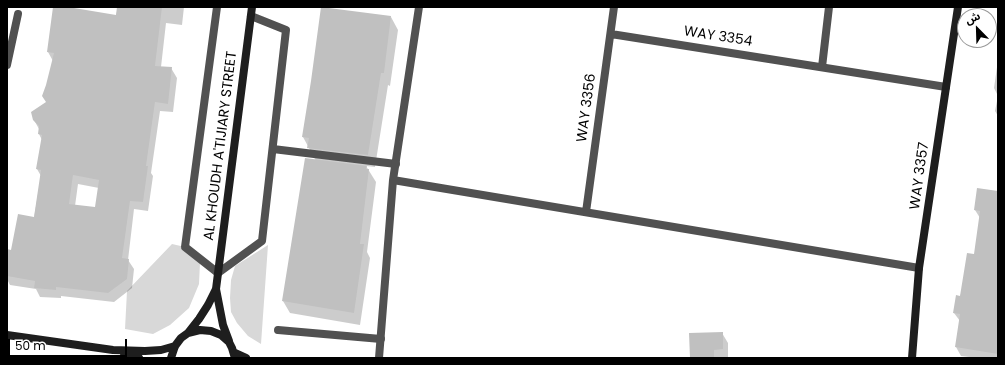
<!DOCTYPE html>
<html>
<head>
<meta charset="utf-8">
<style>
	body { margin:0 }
	#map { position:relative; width:1005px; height:365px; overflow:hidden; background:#fff; font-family:Poppins,"Noto Sans Arabic",sans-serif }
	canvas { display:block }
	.frame { position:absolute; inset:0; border:8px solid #000; pointer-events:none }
	.north { position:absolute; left:957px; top:8px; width:40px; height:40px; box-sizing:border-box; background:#fff; border:1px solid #999; border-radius:50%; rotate:337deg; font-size:11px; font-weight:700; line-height:16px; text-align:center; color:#000 }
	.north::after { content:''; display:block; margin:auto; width:14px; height:18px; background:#000; clip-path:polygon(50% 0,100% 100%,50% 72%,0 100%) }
	.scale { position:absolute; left:8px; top:339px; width:119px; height:18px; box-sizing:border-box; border:2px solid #000; border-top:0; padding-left:5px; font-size:12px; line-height:14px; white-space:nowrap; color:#000; -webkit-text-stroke:3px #fff; paint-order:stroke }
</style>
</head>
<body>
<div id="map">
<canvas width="1005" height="365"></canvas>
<div class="frame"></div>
<div class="north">ش</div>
<div class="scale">50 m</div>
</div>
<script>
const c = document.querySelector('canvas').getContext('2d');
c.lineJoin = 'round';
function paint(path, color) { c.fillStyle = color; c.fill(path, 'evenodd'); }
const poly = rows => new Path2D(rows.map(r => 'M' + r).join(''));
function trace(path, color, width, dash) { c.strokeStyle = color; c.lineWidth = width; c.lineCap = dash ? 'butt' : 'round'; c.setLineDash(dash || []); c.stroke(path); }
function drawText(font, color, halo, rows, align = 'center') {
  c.font = font + ' Poppins,sans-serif'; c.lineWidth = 3; c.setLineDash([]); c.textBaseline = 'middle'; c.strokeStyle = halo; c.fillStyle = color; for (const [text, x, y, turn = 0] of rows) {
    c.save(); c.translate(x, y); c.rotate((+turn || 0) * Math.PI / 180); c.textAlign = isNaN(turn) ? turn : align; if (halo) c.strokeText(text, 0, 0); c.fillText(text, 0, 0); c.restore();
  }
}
const green = poly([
	[172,244,185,247,200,263,199,284,189,308,170,325,153,334,125,329,127,291],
	[268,245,261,344,248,336,237,323,231,312,230,298,231,280,235,266]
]);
const shadow = poly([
	[54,7,61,7,116,16,118,7,184,7,182,25,166,23,161,67,171,68,177,78,173,112,160,111,151,173,153,176,148,211,134,209,128,260,134,269,132,288,114,302,61,296,61,298,40,297,36,289,10,285,7,279,7,262,12,251,34,218,41,176,37,169,42,140,39,134,39,129,34,120,47,103,53,61,48,52],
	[78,184,99,188,96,209,75,206],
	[391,17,398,30,390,86,388,85,375,167,366,166,376,182,367,252,370,258,360,325,290,313,283,301,316,161,303,137,312,82],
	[998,60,998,116,995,111,998,96,994,88],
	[998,192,998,358,967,358,969,357,961,356,956,347,960,321,954,313,975,255,980,218,975,210],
	[722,333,728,343,728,358,691,358]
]);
const building = poly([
	[53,7,68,7,116,15,117,7,162,7,155,66,172,67,168,104,155,102,146,166,148,166,143,202,130,201,122,258,129,259,127,279,108,293,56,287,56,290,34,288,35,281,7,276,7,249,11,250,18,214,34,217,41,170,36,169,42,135,38,134,39,126,33,120,31,112,46,102,42,96,46,85,54,53,47,52],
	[73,175,99,180,95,207,69,204],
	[321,7,391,16,384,73,381,73,368,155,307,148,309,138,302,137,311,81],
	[305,158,367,166,366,169,369,169,360,244,364,244,354,313,282,301],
	[977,188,998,191,998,354,955,347,960,314,953,313,956,295,960,296,967,253,974,254,980,211,974,210],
	[723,332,723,349,714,350,714,358,690,358,689,333]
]);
const lane = poly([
	[217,7,185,247,218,273,262,241,286,30,251,16],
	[273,149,396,164],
	[278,330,381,339]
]);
const street = poly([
	[611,34,946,87],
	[7,65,18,14],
	[822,67,829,7],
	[393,180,919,268],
	[586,212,614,7],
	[379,358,393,180,419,7]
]);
const secondary = poly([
	[216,289,223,325,229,341],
	[188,333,199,319,208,305,216,289,252,7],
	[7,335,113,350,145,351,161,350,175,346],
	[124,353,139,358],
	[235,353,246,358],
	[171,358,175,346,181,338,188,333,200,330,211,331,221,335,229,342,232,348,235,358],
	[912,358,919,268,958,7]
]);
const streetNames = [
	["WAY 3354",718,37,9],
	["WAY 3356",587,108,-82],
	["AL KHOUDH A'TIJIARY STREET",221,146,-83],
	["WAY 3357",920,176,-82]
];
paint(green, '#d8d8d8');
paint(shadow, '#0003');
paint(building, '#c0c0c0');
trace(lane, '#515151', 8);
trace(street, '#515151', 8);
trace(secondary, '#1e1e1e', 8);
drawText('14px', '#000', '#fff', streetNames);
</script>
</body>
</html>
